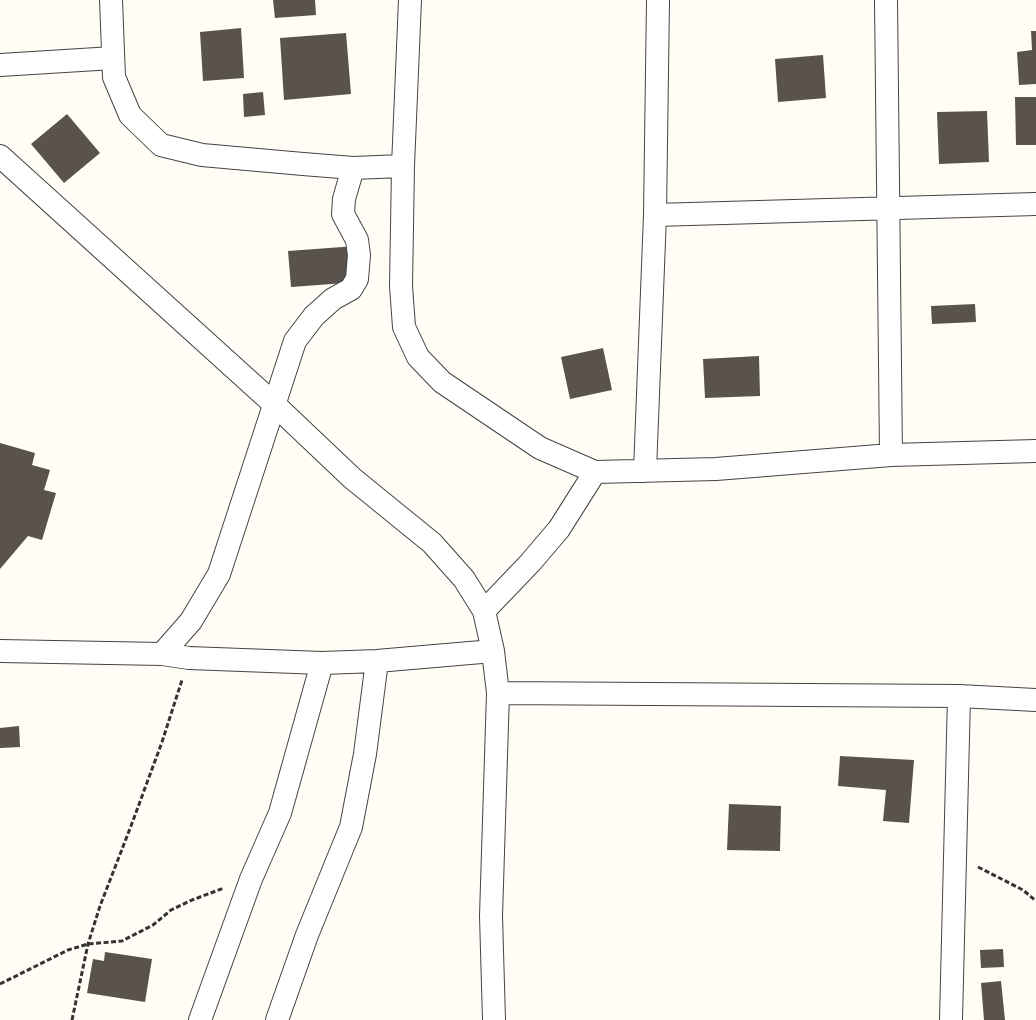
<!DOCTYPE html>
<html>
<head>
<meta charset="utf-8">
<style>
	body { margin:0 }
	canvas { display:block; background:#fffdf5 }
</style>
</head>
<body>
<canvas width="1036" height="1020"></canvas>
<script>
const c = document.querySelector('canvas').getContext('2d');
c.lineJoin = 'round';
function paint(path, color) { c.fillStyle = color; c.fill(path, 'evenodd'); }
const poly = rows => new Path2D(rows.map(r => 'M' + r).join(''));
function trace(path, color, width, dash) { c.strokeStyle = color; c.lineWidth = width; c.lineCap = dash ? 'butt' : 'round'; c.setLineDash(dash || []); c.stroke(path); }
const building = poly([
	[273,0,315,0,316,15,275,18],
	[241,28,244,78,203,81,200,32],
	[1031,31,1036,31,1036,84,1019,85,1017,52,1032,50],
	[346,33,351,94,284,100,280,38],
	[823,55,826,98,778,102,775,59],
	[263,92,265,115,244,117,243,94],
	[1015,97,1036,97,1036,145,1016,145],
	[987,111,989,162,939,164,937,112],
	[67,114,100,153,64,183,31,144],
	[356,246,359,282,291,287,288,251],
	[975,304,976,322,932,324,931,306],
	[603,348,612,390,570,399,561,357],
	[759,356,760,396,705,398,703,359],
	[0,443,35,453,32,465,50,470,44,490,56,493,42,540,28,536,0,569],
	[19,726,20,747,0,748,0,728],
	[840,756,914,760,909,823,883,821,886,790,838,786],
	[729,804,781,806,780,851,727,850],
	[1003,949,1004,967,981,968,980,950],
	[105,952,152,959,145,1002,87,993,93,959,104,961],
	[1001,981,1005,1020,984,1020,981,983]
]);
const path = poly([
	[978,867,1023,890,1036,901],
	[0,984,68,950,88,944,122,941,153,925,171,910,192,900,224,888],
	[72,1020,88,944,100,906,131,826,162,742,182,680]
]);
const street = poly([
	[111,0,114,77,130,115,161,145,202,155,303,164,353,168,403,166],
	[410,0,403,166,401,286,404,327,418,357,442,382,540,448,595,472,716,469,891,455,1036,451],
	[886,0,891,455],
	[0,65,113,58],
	[0,156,274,404,352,478,432,543,464,579,484,611,493,651,498,693,491,916,494,1020],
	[655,215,1036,204],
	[645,471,655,215,658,0],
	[484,611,530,563,559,529,595,472],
	[0,651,162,654,189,658,322,663,377,661,493,651],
	[162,654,191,621,219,574,295,341,314,316,333,299,351,289,357,279,359,255,357,240,343,214,344,199,353,168],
	[498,693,959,696,1036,700],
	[200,1020,251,879,280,813,322,663],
	[277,1020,307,935,351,827,365,754,377,661],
	[951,1020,959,696]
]);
paint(building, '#5a524d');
trace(street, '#444', 24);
trace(path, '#333', 3, [5, 2.5]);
trace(street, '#fff', 22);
</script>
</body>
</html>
